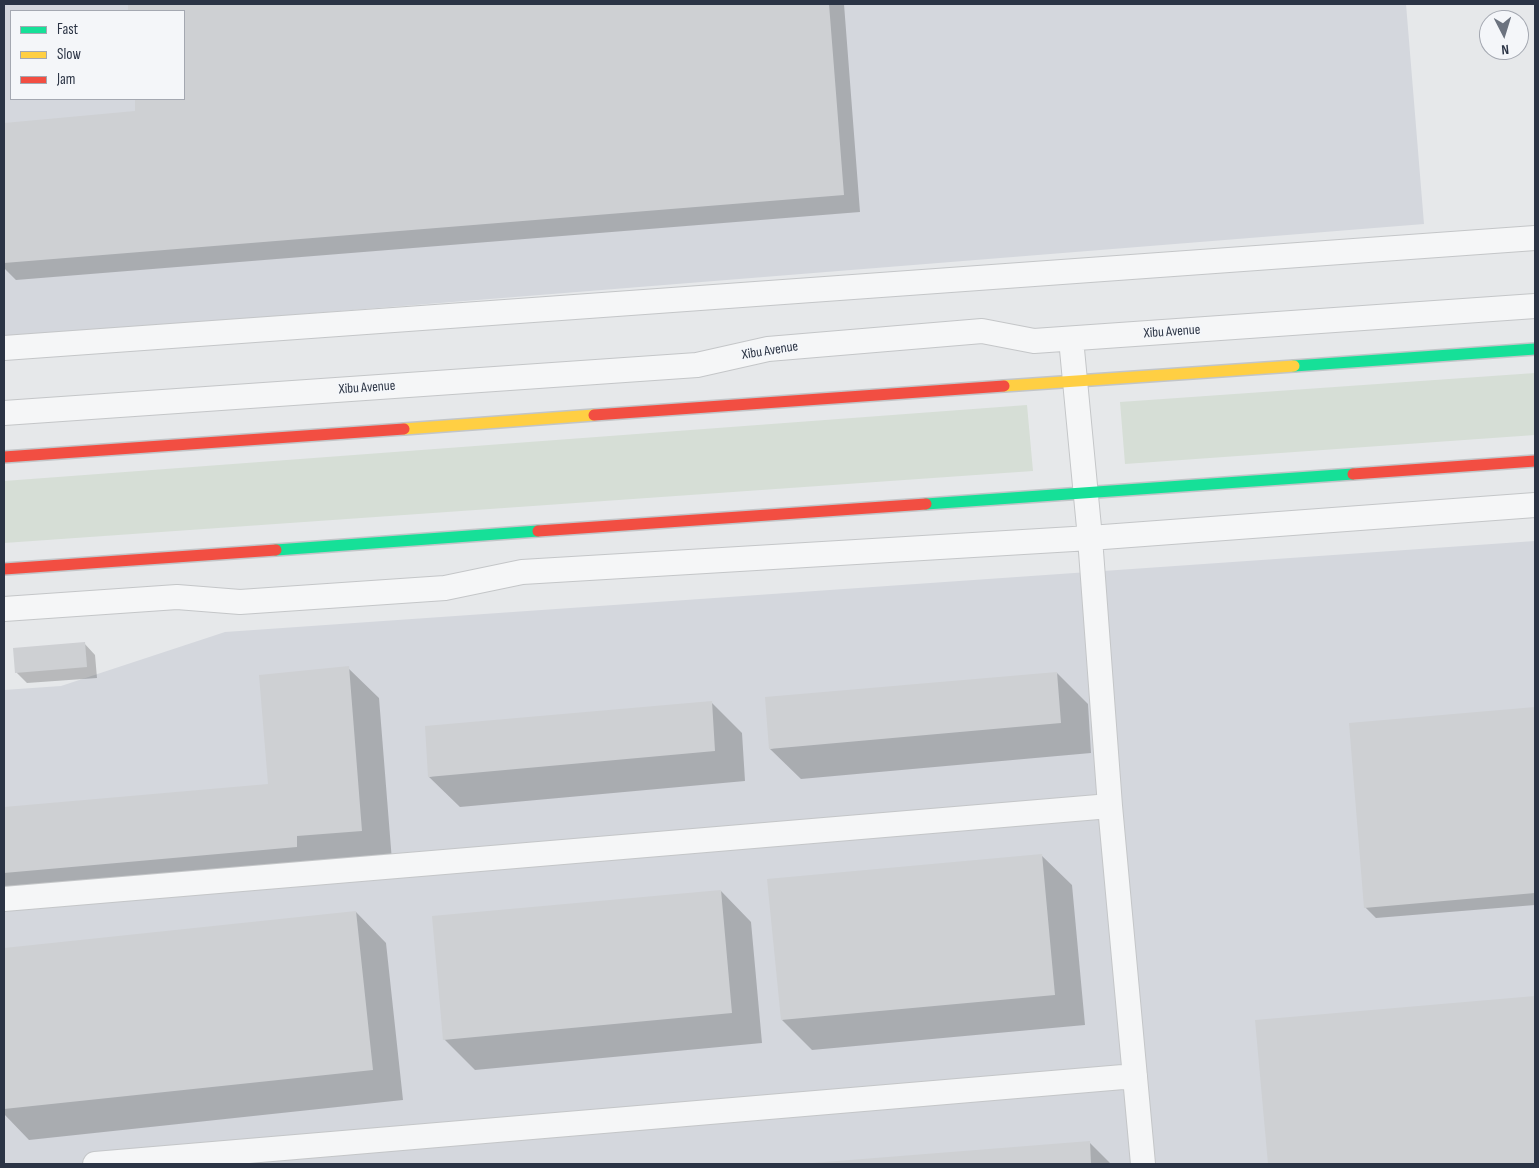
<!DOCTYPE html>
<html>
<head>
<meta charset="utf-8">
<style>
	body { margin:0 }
	#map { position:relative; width:1539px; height:1168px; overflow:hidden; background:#e6e8ea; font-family:"Sofia Sans Condensed",sans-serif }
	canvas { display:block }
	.frame { position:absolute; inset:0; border:5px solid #2b3445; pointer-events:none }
	.legend { position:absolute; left:10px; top:10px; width:175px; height:90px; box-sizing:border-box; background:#f4f6f9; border:1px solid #a4a8b1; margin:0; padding:6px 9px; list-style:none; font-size:15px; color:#2b3445 }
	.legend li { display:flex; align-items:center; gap:10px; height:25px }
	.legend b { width:25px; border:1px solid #a4a8b1 }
	.north { position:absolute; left:1479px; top:10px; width:50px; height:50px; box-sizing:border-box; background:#f4f6f9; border:1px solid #a4a8b1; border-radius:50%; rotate:175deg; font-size:14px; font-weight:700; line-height:20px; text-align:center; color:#2b3445 }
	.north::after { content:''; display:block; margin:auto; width:18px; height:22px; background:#6c737f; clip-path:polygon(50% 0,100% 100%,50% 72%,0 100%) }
</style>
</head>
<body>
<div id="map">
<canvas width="1539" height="1168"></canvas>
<div class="frame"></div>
<ul class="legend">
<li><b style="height:6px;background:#16e098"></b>Fast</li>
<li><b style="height:6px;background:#ffcf43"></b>Slow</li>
<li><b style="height:6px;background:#f24e42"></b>Jam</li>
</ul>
<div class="north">N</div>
</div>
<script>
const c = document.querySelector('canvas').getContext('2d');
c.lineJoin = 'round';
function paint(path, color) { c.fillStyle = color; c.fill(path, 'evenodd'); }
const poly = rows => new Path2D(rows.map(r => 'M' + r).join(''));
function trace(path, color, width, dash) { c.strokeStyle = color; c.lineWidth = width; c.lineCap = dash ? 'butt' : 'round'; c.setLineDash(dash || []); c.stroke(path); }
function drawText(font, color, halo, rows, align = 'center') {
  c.font = font + ' "Sofia Sans Condensed",sans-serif'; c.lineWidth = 5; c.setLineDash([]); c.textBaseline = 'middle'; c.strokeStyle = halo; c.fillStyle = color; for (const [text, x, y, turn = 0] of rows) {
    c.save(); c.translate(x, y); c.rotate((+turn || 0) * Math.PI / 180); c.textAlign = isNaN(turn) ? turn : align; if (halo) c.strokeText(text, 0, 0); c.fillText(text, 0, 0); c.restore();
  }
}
const built = poly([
	[4,4,1406,4,1424,224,4,338],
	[11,11,184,11,184,99,11,99],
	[1535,541,1535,1164,4,1164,4,690,61,686,225,632]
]);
const green = poly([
	[1535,373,1535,435,1125,464,1120,402],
	[1027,405,1033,471,4,543,4,481]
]);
const shadow = poly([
	[129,4,844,4,860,212,16,280,4,268,4,124,137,112,136,99,184,99,184,11,129,11],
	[84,643,95,655,97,678,27,683,16,672],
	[348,668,379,698,392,861,21,904,4,886,4,808,269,785],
	[1057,673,1088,704,1091,753,801,779,770,749],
	[711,702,742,733,745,781,460,807,429,777],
	[1535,708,1535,905,1376,918,1365,907,1351,724],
	[1041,855,1072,885,1085,1025,812,1050,782,1020],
	[721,891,751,922,762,1043,475,1070,444,1039],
	[356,912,386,943,403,1100,29,1140,4,1114,4,949],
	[1535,998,1535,1164,1269,1164,1256,1021],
	[1089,1142,1111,1164,814,1164]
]);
const building = poly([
	[128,4,829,4,844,195,4,263,4,123,135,111,135,99,184,99,184,11,128,11],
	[85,642,87,667,15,673,13,648],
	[349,666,362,831,297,836,297,847,4,873,4,807,268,784,259,675],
	[1057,672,1061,723,769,749,765,697],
	[712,701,715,751,428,777,425,726],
	[1535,707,1535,893,1364,908,1349,723],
	[1042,854,1055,995,781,1020,767,879],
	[721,890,732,1013,443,1040,432,916],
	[356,911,373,1070,4,1109,4,948],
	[1535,996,1535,1164,1268,1164,1255,1020],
	[1090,1141,1091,1164,813,1164,812,1163]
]);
const street = poly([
	[1071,339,1090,538,1110,806,1143,1164],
	[4,348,1535,238],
	[4,413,697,365,768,349,982,331,1034,341,1535,306],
	[4,609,177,597,240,602,445,588,522,572,1090,538,1535,505],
	[4,899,1110,806],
	[95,1164,1135,1076]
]);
const fast = poly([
	[1294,366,1535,349],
	[926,504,1353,474],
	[276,550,538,531]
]);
const slow = poly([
	[1004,386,1294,366],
	[404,429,594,415]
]);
const jam = poly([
	[594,415,1004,386],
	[4,457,404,429],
	[1353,474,1535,461],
	[538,531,926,504],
	[4,569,276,550]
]);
const streetNames = [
	["Xibu Avenue",1172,332,-4],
	["Xibu Avenue",770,351,-9],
	["Xibu Avenue",367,388,-4]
];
paint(built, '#d4d7dd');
paint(green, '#d6ded6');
paint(shadow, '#0003');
paint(building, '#ced0d3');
trace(street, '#c4c6c8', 26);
trace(fast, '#c2c5c8', 14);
trace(slow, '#c2c5c8', 14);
trace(jam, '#c2c5c8', 14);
trace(street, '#f5f6f7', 24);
trace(fast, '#16e098', 11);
trace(slow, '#ffcf43', 11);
trace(jam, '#f24e42', 11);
drawText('14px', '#2b3445', '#f4f6f9', streetNames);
</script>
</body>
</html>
